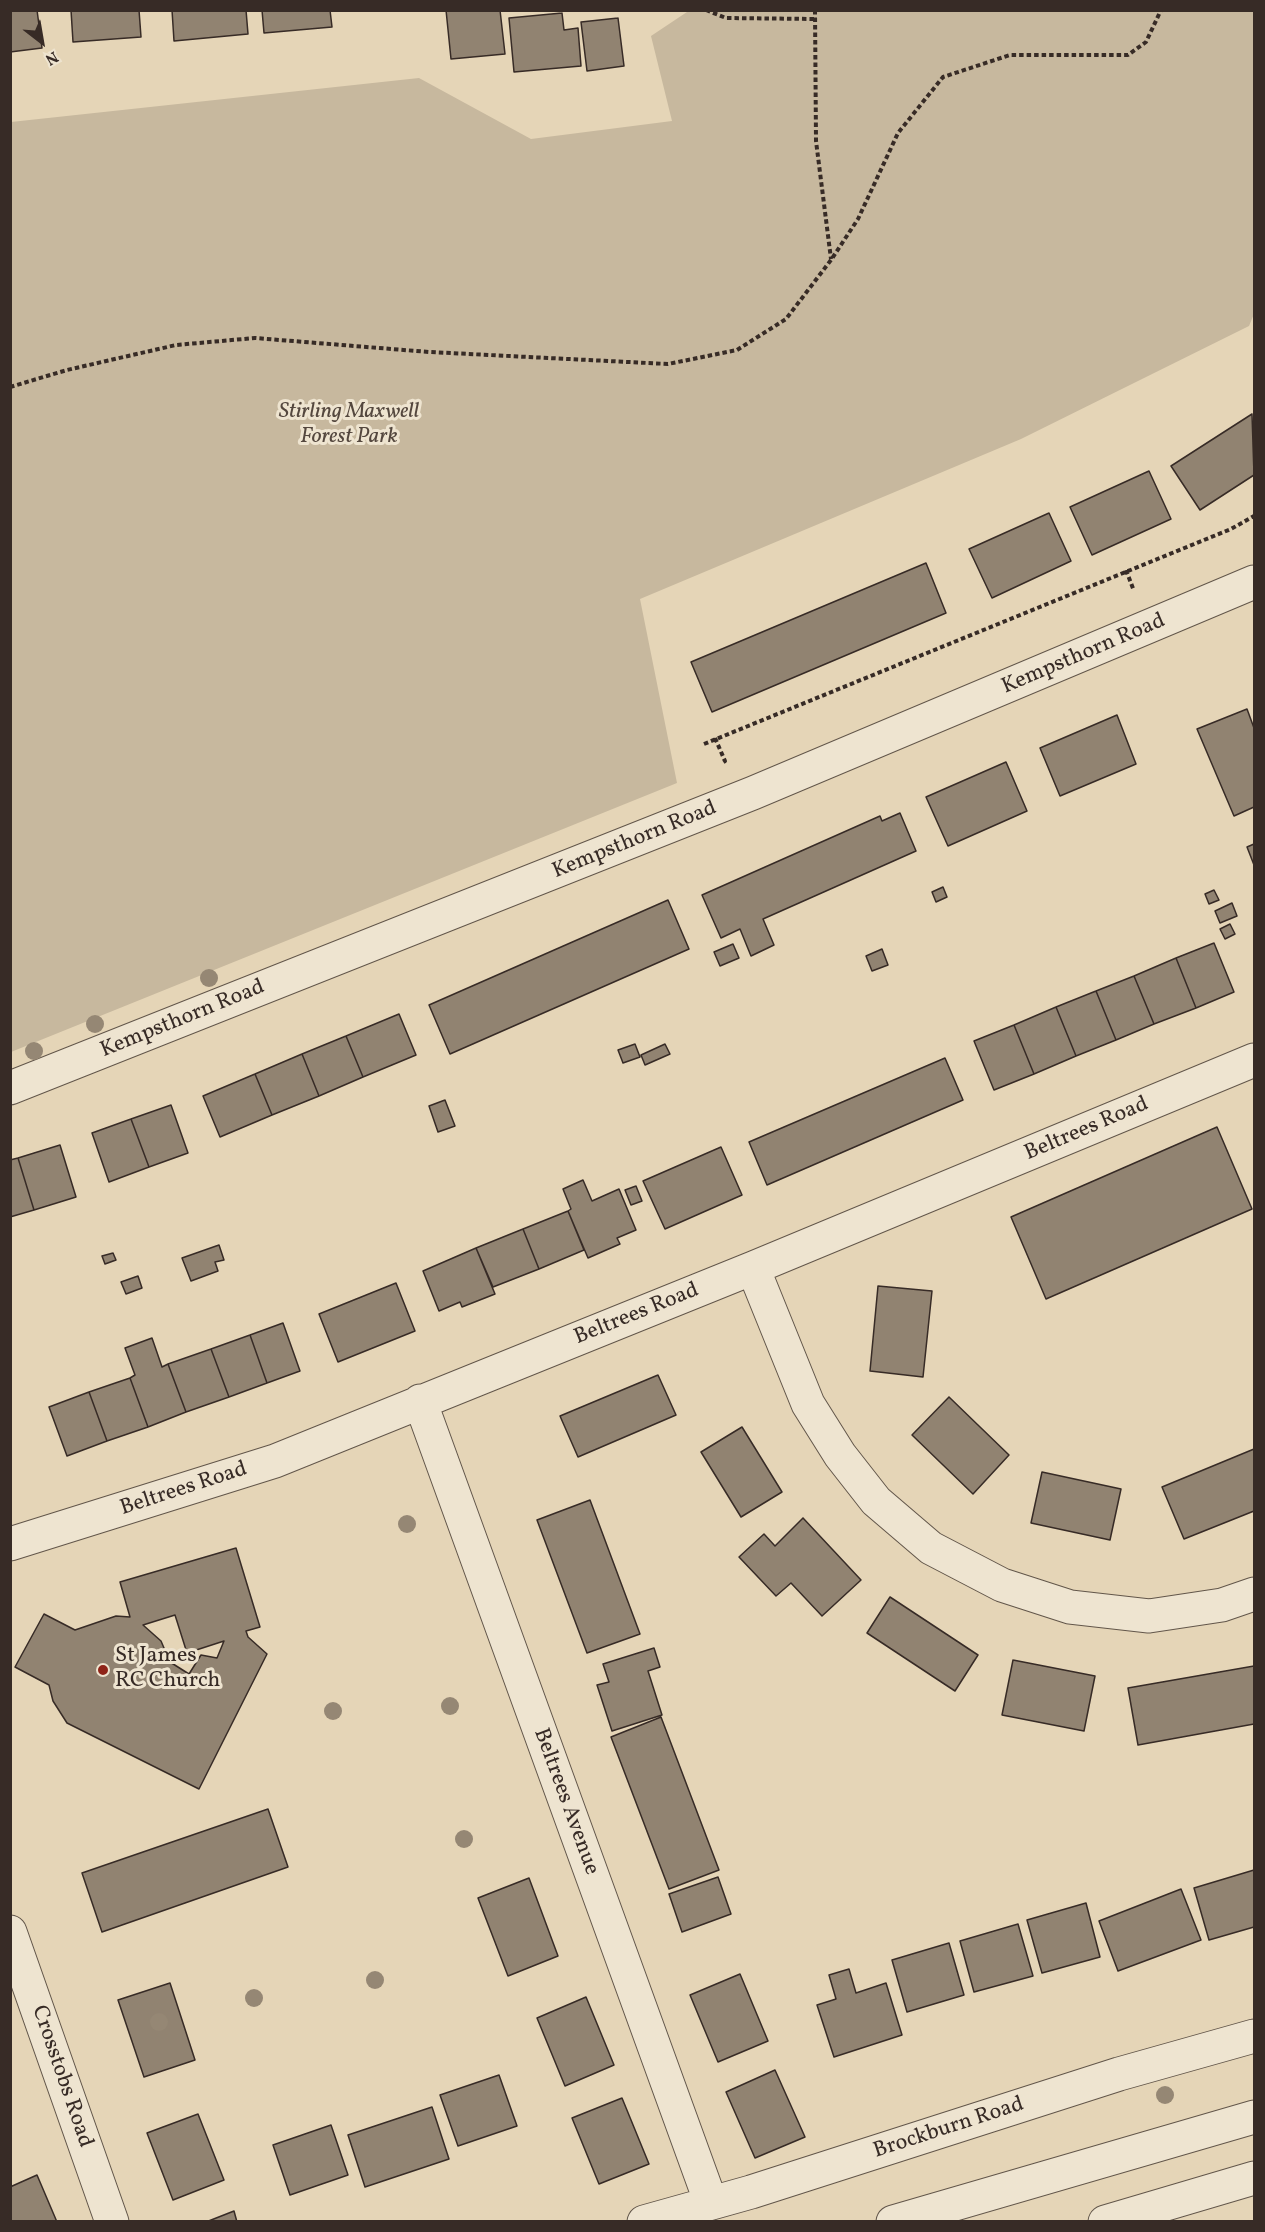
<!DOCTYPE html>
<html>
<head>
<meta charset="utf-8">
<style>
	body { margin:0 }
	#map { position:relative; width:1265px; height:2232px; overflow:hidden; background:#e5d5b7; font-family:Vollkorn,serif }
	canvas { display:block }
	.frame { position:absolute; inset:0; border:12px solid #372b26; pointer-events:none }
	.north { position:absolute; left:12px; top:12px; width:60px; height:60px; -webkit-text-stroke:4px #eee4d0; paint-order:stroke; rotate:149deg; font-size:16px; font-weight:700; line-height:24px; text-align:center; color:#372b26 }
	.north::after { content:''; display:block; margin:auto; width:21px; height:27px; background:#372b26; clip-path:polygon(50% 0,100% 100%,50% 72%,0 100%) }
</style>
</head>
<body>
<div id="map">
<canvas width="1265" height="2232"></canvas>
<div class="frame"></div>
<div class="north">N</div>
</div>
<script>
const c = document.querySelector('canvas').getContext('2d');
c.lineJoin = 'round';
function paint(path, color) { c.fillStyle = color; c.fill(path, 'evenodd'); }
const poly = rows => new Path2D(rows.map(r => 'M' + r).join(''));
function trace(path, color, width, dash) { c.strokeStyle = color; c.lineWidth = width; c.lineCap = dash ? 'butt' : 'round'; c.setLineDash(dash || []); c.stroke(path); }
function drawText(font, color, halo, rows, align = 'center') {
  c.font = font + ' Vollkorn,serif'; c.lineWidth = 6; c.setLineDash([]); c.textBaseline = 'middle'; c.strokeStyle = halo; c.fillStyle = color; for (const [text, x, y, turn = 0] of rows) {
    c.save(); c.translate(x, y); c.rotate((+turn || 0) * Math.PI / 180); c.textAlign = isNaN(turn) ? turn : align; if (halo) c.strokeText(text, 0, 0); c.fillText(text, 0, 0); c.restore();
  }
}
const green = poly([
	[690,10,1254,11,1254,314,1249,326,1021,439,640,599,677,783,11,1052,11,122,419,78,531,139,672,121,651,36]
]);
const building = poly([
	[10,10,37,10,42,48,10,52,10,10],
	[71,10,139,10,141,37,73,42,71,10],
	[172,10,246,10,248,34,174,41,172,10],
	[262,10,330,10,332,27,264,33,262,10],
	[446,10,500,10,505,54,451,59,446,10],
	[562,13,564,30,578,28,581,66,514,72,509,18,562,13],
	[618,18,624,66,587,71,581,22,618,18],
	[1252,414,1254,475,1200,510,1171,466,1252,414],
	[1149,471,1171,519,1092,555,1070,507,1149,471],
	[1049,513,1071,561,992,598,969,549,1049,513],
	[926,563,946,613,712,712,691,662,926,563],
	[1247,709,1254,728,1254,807,1234,816,1197,729,1247,709],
	[1117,715,1136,764,1060,796,1040,748,1117,715],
	[1006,762,1027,811,948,846,926,797,1006,762],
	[900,813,916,851,763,919,774,945,751,956,740,929,721,938,702,895,880,816,882,821,900,813],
	[1254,844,1254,865,1247,847,1254,844],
	[943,887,947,897,936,902,932,892,943,887],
	[1214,890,1219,900,1209,904,1205,894,1214,890],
	[668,900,689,949,450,1054,429,1005,668,900],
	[1232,903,1237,916,1220,923,1215,911,1232,903],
	[1230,924,1235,934,1225,939,1220,929,1230,924],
	[1214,943,1234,992,1196,1008,1176,958,1214,943],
	[733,944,739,958,720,966,714,952,733,944],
	[882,949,888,965,872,971,866,956,882,949],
	[1176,958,1196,1008,1154,1024,1134,976,1176,958],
	[1134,976,1154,1024,1116,1040,1096,991,1134,976],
	[1096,991,1116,1040,1076,1056,1056,1007,1096,991],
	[1056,1007,1076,1056,1034,1074,1014,1025,1056,1007],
	[399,1014,416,1055,363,1077,346,1036,399,1014],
	[1014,1025,1034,1074,994,1090,974,1041,1014,1025],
	[346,1036,363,1077,319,1096,302,1054,346,1036],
	[635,1044,640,1057,623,1063,618,1050,635,1044],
	[665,1044,670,1054,645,1065,641,1055,665,1044],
	[302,1054,319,1096,272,1115,255,1074,302,1054],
	[945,1058,963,1100,767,1185,749,1142,945,1058],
	[255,1074,272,1115,220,1137,203,1096,255,1074],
	[445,1100,455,1126,438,1132,429,1106,445,1100],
	[171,1105,188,1153,149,1167,131,1119,171,1105],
	[131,1119,149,1167,109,1182,92,1133,131,1119],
	[1217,1127,1252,1209,1046,1299,1011,1217,1217,1127],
	[60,1145,76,1197,34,1210,18,1158,60,1145],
	[721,1147,742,1195,665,1229,643,1181,721,1147],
	[18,1158,34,1210,10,1217,10,1160,18,1158],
	[583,1180,592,1201,619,1189,636,1230,617,1238,620,1244,588,1258,568,1211,571,1209,563,1189,583,1180],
	[636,1186,642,1201,631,1205,625,1190,636,1186],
	[568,1211,584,1250,539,1269,523,1229,568,1211],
	[523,1229,539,1269,493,1287,476,1248,523,1229],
	[219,1245,224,1260,215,1262,218,1271,191,1281,182,1258,219,1245],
	[476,1248,495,1294,462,1307,460,1302,439,1311,423,1271,476,1248],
	[113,1253,116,1260,105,1264,102,1256,113,1253],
	[138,1276,142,1288,126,1294,121,1282,138,1276],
	[396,1283,415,1331,338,1362,319,1314,396,1283],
	[878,1286,932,1291,923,1377,870,1371,878,1286],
	[283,1323,300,1371,267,1383,250,1335,283,1323],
	[250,1335,267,1383,229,1397,211,1349,250,1335],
	[152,1338,162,1367,168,1364,186,1412,148,1427,130,1378,135,1375,125,1348,152,1338],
	[211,1349,229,1397,186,1412,168,1364,211,1349],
	[658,1375,676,1415,578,1457,560,1416,658,1375],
	[130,1378,148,1427,107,1441,89,1392,130,1378],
	[89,1392,107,1441,67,1456,49,1407,89,1392],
	[949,1397,1009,1455,973,1494,912,1435,949,1397],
	[742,1427,782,1492,741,1517,701,1452,742,1427],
	[1254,1449,1254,1511,1184,1539,1162,1487,1254,1449],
	[1042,1472,1121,1489,1110,1540,1031,1523,1042,1472],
	[590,1500,640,1634,587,1653,537,1520,590,1500],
	[803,1518,861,1580,822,1616,791,1583,776,1596,739,1557,764,1534,775,1546,803,1518],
	[236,1548,260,1627,246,1631,248,1637,267,1654,199,1789,67,1723,53,1701,49,1685,15,1667,44,1614,75,1630,116,1616,130,1617,120,1582,236,1548],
	[175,1615,187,1653,224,1641,217,1658,201,1655,189,1674,170,1662,161,1641,143,1625,175,1615],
	[890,1597,978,1655,955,1691,867,1633,890,1597],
	[654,1648,660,1667,648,1671,662,1715,612,1731,597,1685,609,1682,603,1664,654,1648],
	[1013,1660,1095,1676,1084,1731,1002,1715,1013,1660],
	[1254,1666,1254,1724,1138,1745,1128,1688,1254,1666],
	[661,1717,719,1870,669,1889,611,1737,661,1717],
	[268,1809,288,1867,102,1932,82,1873,268,1809],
	[1254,1870,1254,1927,1209,1940,1194,1888,1254,1870],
	[718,1877,731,1914,682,1932,669,1894,718,1877],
	[529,1878,558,1956,508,1976,478,1898,529,1878],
	[1181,1889,1201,1940,1118,1971,1099,1921,1181,1889],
	[1086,1903,1100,1957,1042,1973,1027,1920,1086,1903],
	[1018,1924,1033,1976,974,1992,960,1941,1018,1924],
	[949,1943,964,1995,907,2012,892,1960,949,1943],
	[849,1969,856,1993,886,1983,902,2035,834,2057,817,2005,836,1999,829,1975,849,1969],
	[740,1974,768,2041,718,2062,690,1995,740,1974],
	[170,1983,195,2060,144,2077,118,2000,170,1983],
	[586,1997,614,2065,565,2086,537,2018,586,1997],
	[775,2070,805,2137,755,2158,726,2092,775,2070],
	[499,2075,517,2126,458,2146,440,2095,499,2075],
	[622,2098,649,2164,599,2184,572,2118,622,2098],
	[432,2107,449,2159,365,2187,348,2135,432,2107],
	[198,2114,224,2180,173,2200,147,2133,198,2114],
	[331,2125,348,2175,290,2195,273,2145,331,2125],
	[37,2175,57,2222,10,2222,10,2187,37,2175],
	[234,2211,237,2222,206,2222,234,2211]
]);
const path = poly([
	[706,10,726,18,815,19],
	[815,10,816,141,831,259],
	[10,387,67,370,176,345,255,338,429,352,668,364,737,350,786,319,831,260,858,219,898,133,943,77,1010,55,1128,55,1146,42,1161,10],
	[1126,570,1134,591],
	[715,738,725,761,722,763],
	[704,744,1231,529,1254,516]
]);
const minor = poly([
	[10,1088,753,793,1254,582],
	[753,1268,808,1404,840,1455,876,1501,931,1548,1002,1585,1070,1607,1149,1616,1222,1605,1254,1594],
	[420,1401,711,2203],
	[10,1544,275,1461,753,1268,1254,1060],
	[10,1932,112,2222],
	[644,2222,751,2192,1119,2074,1254,2036],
	[893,2222,1254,2117],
	[1105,2222,1254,2178]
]);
const trees = [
	[209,978],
	[95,1024],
	[34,1051],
	[407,1524],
	[450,1706],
	[333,1711],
	[464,1839],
	[375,1980],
	[254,1998],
	[159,2022],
	[1165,2095]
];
const markers = [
	[103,1670,6,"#8f2418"]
];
const parkNames = [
	["Stirling Maxwell",349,413],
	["Forest Park",349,438]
];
const streetNames = [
	["Kempsthorn Road",1084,655,-23],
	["Kempsthorn Road",635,841,-22],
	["Kempsthorn Road",183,1020,-22],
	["Beltrees Road",1087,1130,-23],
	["Beltrees Road",637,1315,-22],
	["Beltrees Road",184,1490,-18],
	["Beltrees Avenue",565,1802,70],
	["Crosstobs Road",61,2077,71],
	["Brockburn Road",949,2129,-18]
];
const poiNames = [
	["St James",115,1657],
	["RC Church",115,1682]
];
paint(green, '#c7b89e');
paint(building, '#918371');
trace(building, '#372b26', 1.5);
trace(minor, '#62564a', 35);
trace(path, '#372b26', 4, [4.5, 3]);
trace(minor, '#eee4d0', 33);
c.fillStyle = '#958774';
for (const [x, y] of trees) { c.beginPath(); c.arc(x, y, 9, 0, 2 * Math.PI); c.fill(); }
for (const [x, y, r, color] of markers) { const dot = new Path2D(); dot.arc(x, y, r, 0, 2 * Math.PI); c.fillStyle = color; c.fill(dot); trace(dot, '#eee4d0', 2); }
drawText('italic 22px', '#54473e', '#eee4d0', parkNames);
drawText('22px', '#372b26', '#eee4d0', streetNames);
drawText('22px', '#372b26', '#eee4d0', poiNames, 'left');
</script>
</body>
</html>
